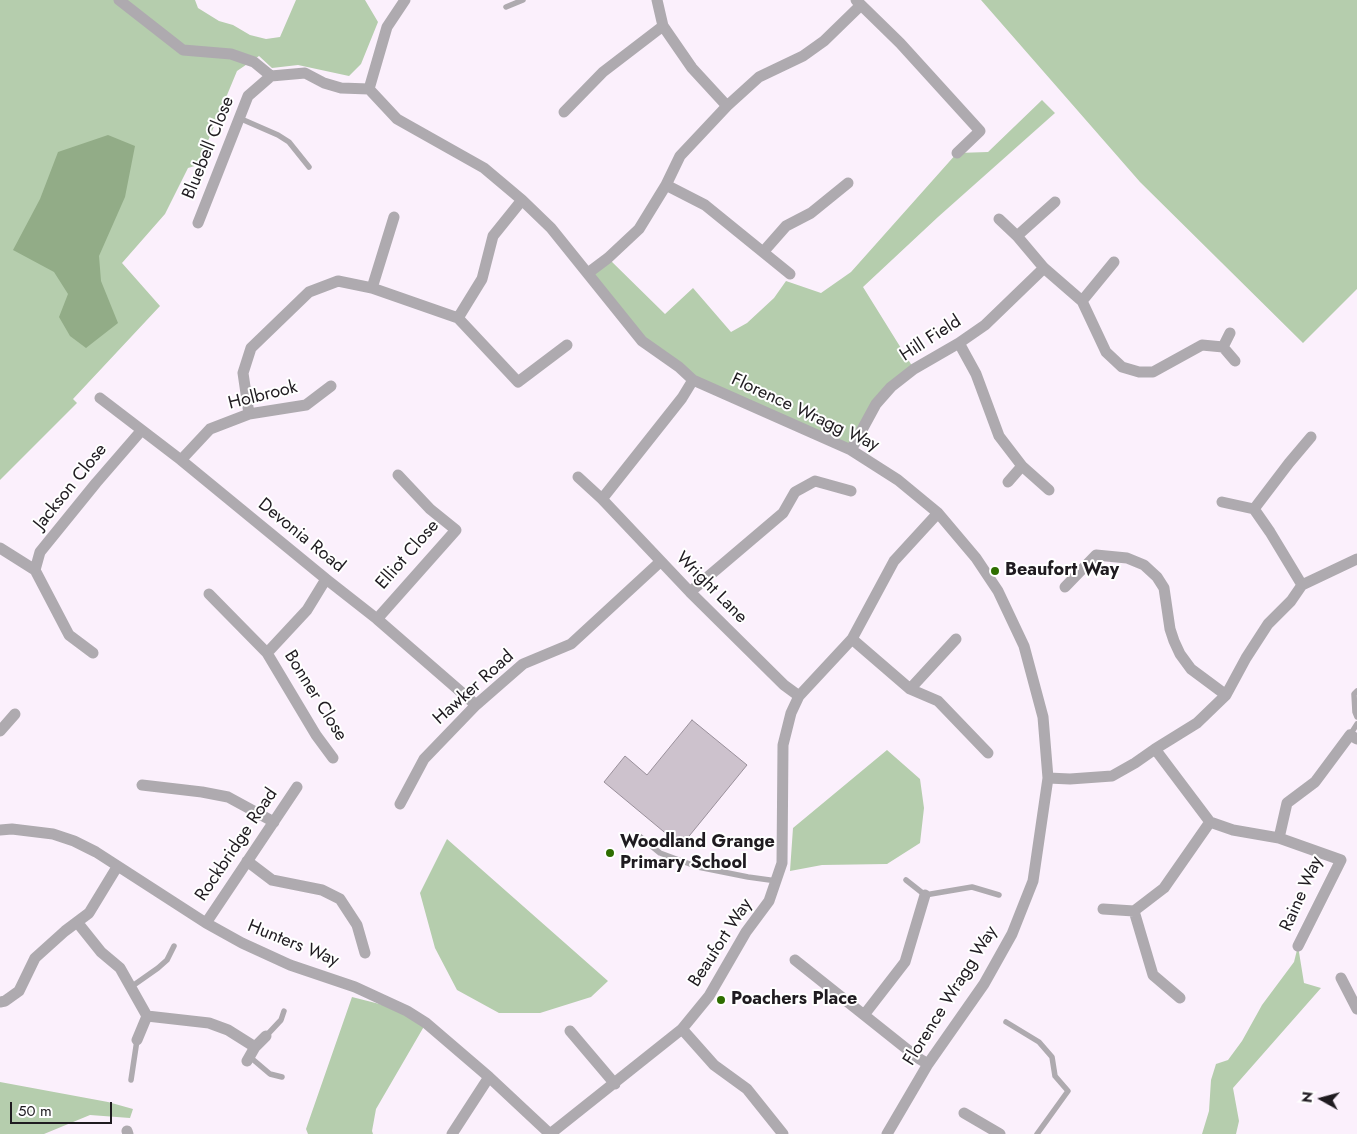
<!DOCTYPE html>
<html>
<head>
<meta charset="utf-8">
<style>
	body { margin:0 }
	#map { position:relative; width:1357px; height:1134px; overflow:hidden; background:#fbf0fc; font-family:Jost,sans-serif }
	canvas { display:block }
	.north { position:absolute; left:1297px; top:1074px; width:50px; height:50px; -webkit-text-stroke:4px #fff; paint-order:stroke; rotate:277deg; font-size:14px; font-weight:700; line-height:20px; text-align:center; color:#1f1b20 }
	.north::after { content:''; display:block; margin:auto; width:18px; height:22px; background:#1f1b20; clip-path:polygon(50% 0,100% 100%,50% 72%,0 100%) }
	.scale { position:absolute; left:10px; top:1102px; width:102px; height:22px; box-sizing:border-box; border:2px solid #1f1b20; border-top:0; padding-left:6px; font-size:15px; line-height:18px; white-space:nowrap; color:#1f1b20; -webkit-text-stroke:4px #fff; paint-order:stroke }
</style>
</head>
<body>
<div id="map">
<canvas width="1357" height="1134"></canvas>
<div class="north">N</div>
<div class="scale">50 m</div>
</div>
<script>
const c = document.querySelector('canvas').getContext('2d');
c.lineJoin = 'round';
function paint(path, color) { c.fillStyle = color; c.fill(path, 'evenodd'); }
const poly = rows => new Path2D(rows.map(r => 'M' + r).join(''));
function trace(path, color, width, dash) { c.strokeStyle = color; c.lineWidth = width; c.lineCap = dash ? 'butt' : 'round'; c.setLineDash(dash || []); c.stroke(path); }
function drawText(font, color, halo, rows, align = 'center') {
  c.font = font + ' Jost,sans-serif'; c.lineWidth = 4; c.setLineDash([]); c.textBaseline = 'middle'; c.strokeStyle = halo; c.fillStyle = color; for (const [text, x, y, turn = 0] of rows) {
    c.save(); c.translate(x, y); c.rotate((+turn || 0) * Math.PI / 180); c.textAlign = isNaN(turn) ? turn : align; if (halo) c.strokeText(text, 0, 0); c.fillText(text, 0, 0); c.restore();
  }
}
const green = poly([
	[0,0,195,0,198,8,219,21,233,25,250,35,266,39,280,37,296,0,365,0,378,22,361,64,349,76,298,65,272,68,259,56,237,71,198,165,188,168,165,214,122,263,160,306,73,399,77,403,0,480],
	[981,0,1357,0,1357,289,1303,343,1140,182],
	[1042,100,1055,113,938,217,863,287,914,369,876,404,851,450,705,383,642,341,588,273,608,258,665,314,693,288,731,332,747,323,774,298,786,281,821,293,851,272,957,153,988,152],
	[887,750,920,779,924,808,920,843,887,864,822,865,790,871,793,828],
	[447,839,608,981,591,997,540,1013,499,1013,457,990,435,948,420,893],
	[1298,946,1304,983,1321,988,1233,1088,1239,1121,1236,1134,1202,1134,1209,1111,1211,1080,1216,1064,1228,1060,1242,1041,1262,1005,1294,962],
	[352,997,407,1011,426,1023,376,1109,372,1131,373,1134,308,1134,306,1129],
	[0,1082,108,1102,133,1109,130,1118,90,1115,44,1134,0,1134]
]);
const water = poly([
	[108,135,135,146,125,197,99,256,101,281,118,323,86,348,70,336,59,317,68,294,54,272,13,250,40,199,58,152]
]);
const building = poly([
	[692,720,747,765,681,846,604,782,625,756,647,775,692,720]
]);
const lane = poly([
	[506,7,523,0],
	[239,118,278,135,289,142,309,167],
	[1357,691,1354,694,1355,712,1357,717],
	[1350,735,1357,724],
	[638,835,660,853,698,867,748,877,777,881],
	[906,880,925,895,972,887,999,895],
	[131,987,158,968,167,960,174,946],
	[1006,1022,1039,1042,1052,1057,1055,1076,1068,1091,1037,1134],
	[266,1036,281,1020,284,1011],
	[250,1057,270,1074,282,1077],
	[131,1080,137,1040]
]);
const street = poly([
	[119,0,183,50,231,54,254,62,271,76],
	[657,0,663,26,692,68,727,106],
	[856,0,900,43,980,131,957,153],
	[369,89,397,119,484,168,522,200,551,228,642,341,679,367,693,380,851,450,898,480,938,513,976,558,998,591,1024,646,1043,717,1048,778,1033,881,1012,934,984,984,928,1064,887,1134],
	[369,89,387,27,405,0],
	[564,112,603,72,663,26],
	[666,185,705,205,790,274],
	[999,219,1017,236,1044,268,1082,301,1106,352,1122,367,1139,372,1153,372,1202,345,1223,347,1235,361],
	[198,223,248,96,271,76,305,73,324,83,341,88,369,89],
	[1017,236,1055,202],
	[764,251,786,226,811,213,848,183],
	[588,273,608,258,639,229,666,185,680,156,727,106,759,77,803,56,824,41,861,5],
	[372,288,394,217],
	[1082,301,1114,262],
	[458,318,482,279,493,236,522,200],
	[959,343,976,374,999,436,1022,466,1049,490],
	[1223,347,1230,333],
	[100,398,181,460,326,579,377,619,476,705],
	[249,414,243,373,251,348,309,292,338,281,372,288,458,318,518,382,567,345],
	[851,450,876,404,891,387,914,369,959,343,985,325,1044,268],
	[181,460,210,429,249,414,306,405,331,386],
	[578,477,602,499,690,592,784,685,799,696],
	[1008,482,1022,466],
	[602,499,682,398,693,380],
	[1222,502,1254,509,1270,532,1302,585],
	[1254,509,1289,463,1311,437],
	[0,548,35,570],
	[1065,587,1096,555,1127,558,1144,565,1157,577,1164,588,1170,629,1174,641,1180,654,1191,669,1226,695],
	[690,592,783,513,795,492,815,481,851,491],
	[209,594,267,653,316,735,333,758],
	[377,619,456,530,430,509,398,475],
	[852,639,910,689,938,701,988,753],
	[93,653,69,635,35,570,40,552,96,483,141,431],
	[267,653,307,610,326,579],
	[910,689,956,639],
	[0,731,15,714],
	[1155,749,1210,822,1233,830,1279,838,1287,803,1315,782,1350,735,1357,739],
	[1048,778,1070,779,1112,776,1135,763,1155,749,1197,723,1226,695,1246,658,1268,624,1291,601,1302,585,1357,559],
	[142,785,202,792,228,797,274,822],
	[400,804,424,759,476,705,523,664,571,644,660,562],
	[0,830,12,829,53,834,74,841,96,852,206,923,242,943,290,965,355,987,407,1011,426,1023,489,1077,550,1134],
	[1279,838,1341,860,1298,946],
	[247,861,272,880,322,890,340,899,357,925,365,953],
	[1103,909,1134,911,1153,975,1180,998],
	[1134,911,1164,888,1210,822],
	[77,922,101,952,120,968,147,1016,209,1023,228,1030,255,1047],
	[206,923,297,787],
	[795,960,918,1058,928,1064],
	[1341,978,1357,1009],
	[0,1002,5,1001,19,991,35,958,65,931,89,913,117,867],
	[864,1015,905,962,925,895],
	[682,1029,714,1065,747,1089,783,1134],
	[570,1031,615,1084],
	[137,1040,147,1016],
	[247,1061,255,1047,266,1036],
	[964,1113,1000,1134],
	[127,1131,128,1134],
	[452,1134,489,1077],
	[550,1134,682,1029,709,996,746,932,769,901,782,863,783,745,791,713,799,696,852,639,894,561,938,513]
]);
const markers = [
	[995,571,5,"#2e6d00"],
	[610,853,5,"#2e6d00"],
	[721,1000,5,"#2e6d00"]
];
const streetNames = [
	["Bluebell Close",209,148,-68],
	["Hill Field",931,339,-33],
	["Holbrook",263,396,-14],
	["Florence Wragg Way",805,413,25],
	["Jackson Close",71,487,-51],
	["Devonia Road",301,536,39],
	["Elliot Close",408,555,-49],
	["Wright Lane",711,588,45],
	["Hawker Road",474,688,-42],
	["Bonner Close",315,696,58],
	["Rockbridge Road",237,845,-56],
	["Raine Way",1302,894,-66],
	["Beaufort Way",721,943,-57],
	["Hunters Way",293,944,22],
	["Florence Wragg Way",951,996,-58]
];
const poiNames = [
	["Beaufort Way",1005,571],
	["Woodland Grange",620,843],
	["Primary School",620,864],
	["Poachers Place",731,1000]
];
paint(green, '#b5cdad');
paint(water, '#92ac87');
paint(building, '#cdc2cd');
trace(building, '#998f9a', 1);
trace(lane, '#aeaaaf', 5.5);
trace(street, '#aeaaaf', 11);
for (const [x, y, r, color] of markers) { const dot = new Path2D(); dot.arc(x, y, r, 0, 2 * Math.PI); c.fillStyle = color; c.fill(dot); trace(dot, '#fff', 2); }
drawText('18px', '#1f1b20', '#fff', streetNames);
drawText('bold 18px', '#1f1b20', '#fff', poiNames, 'left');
</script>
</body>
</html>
